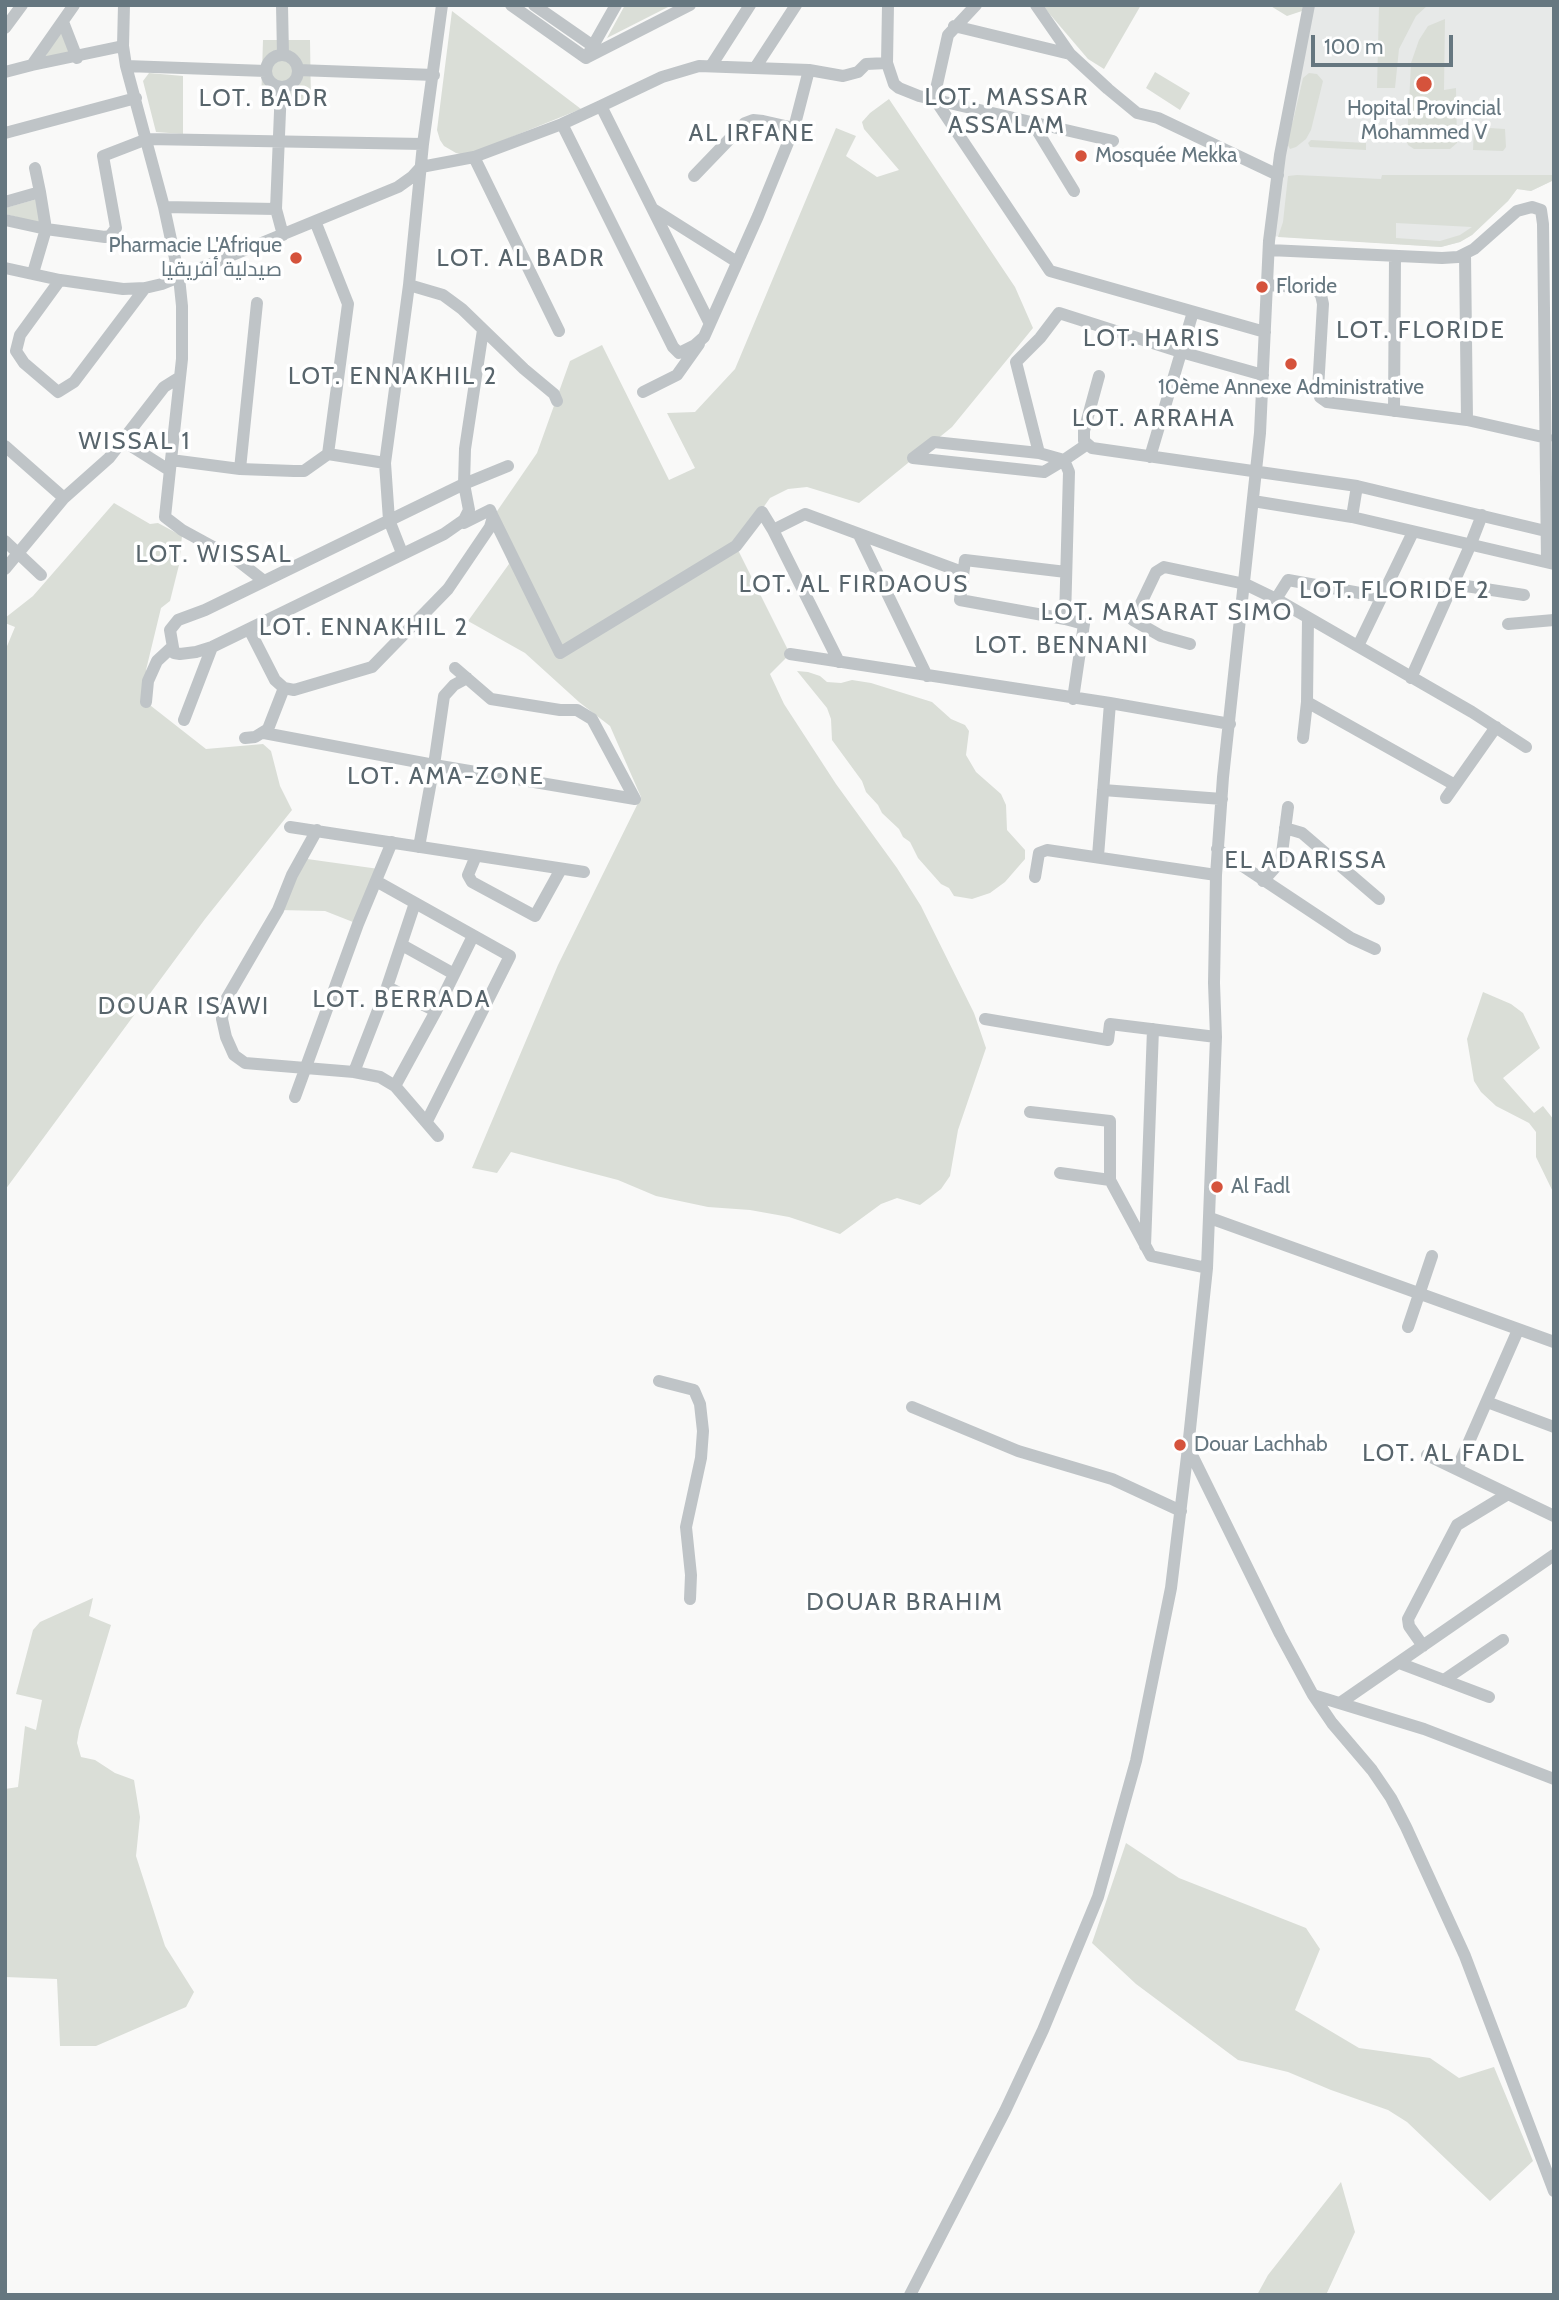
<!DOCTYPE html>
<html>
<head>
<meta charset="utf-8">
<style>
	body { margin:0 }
	#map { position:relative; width:1559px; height:2300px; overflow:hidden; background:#f9f9f8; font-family:Cabin,sans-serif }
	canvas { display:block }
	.frame { position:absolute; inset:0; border:7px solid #667780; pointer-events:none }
	.scale { position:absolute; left:1311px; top:35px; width:142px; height:32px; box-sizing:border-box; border:4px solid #667780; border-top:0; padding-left:9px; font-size:21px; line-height:24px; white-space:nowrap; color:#667780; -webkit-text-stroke:5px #fff; paint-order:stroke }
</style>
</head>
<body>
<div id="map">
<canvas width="1559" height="2300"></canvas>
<div class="frame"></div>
<div class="scale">100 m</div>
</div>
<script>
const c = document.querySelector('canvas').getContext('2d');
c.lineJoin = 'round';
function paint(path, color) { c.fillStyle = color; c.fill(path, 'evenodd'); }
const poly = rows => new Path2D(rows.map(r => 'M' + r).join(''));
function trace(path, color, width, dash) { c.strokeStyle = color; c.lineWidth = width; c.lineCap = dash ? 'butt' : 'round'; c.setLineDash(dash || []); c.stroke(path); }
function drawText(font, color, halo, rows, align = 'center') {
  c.font = font + ' Cabin,Cairo,sans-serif'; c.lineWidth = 7; c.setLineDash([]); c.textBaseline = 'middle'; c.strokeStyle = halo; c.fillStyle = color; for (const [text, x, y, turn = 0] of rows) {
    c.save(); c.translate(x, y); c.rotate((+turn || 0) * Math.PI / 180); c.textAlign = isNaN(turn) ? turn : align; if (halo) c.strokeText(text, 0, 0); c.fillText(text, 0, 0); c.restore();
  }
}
const built = poly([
	[1309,5,1554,5,1554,180,1531,191,1517,189,1508,201,1472,235,1460,242,1441,247,1270,236]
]);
const green = poly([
	[625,5,672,5,607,38],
	[1042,5,1141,5,1104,69,1088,59],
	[1269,5,1303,5,1302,11,1287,16],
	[1379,5,1428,5,1416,16,1399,49,1395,88,1377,88],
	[452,11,581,109,472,153,464,155,456,153,444,146,440,140,437,130],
	[1445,19,1444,90,1456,88,1457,143,1450,149,1414,149,1408,145,1407,142,1411,63,1419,40,1428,26],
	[62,33,71,51,44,59,55,39],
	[263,40,310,40,311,105,261,104],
	[1155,72,1190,93,1180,110,1146,88],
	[149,73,183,76,183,134,156,132,143,81],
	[1309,73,1317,74,1323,81,1311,130,1306,139,1296,147,1290,149,1285,140,1293,121,1303,78],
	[889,99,1015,287,1033,328,952,427,859,503,807,487,788,489,770,498,736,546,790,654,770,674,784,704,836,784,897,868,921,906,974,1013,986,1048,958,1130,950,1176,941,1189,920,1205,897,1198,881,1204,840,1234,789,1217,750,1210,708,1207,656,1196,618,1180,511,1152,497,1173,472,1168,558,965,641,797,610,726,579,702,525,653,468,621,509,564,493,517,537,453,570,361,602,345,669,480,695,468,667,413,695,412,735,369,836,128,856,136,846,156,877,177,899,170,864,129,862,122,870,113],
	[1474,127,1505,129,1506,147,1503,151,1473,150],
	[1311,140,1366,143,1366,150,1310,147,1308,143],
	[1297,175,1381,179,1382,175,1554,175,1554,180,1531,191,1517,189,1508,201,1472,235,1460,242,1441,247,1278,237,1283,222,1288,176],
	[1396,224,1396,223,1472,227,1460,235,1440,241,1396,238],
	[37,199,40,223,5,214,5,208],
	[114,503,150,524,158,523,182,536,179,565,170,601,161,608,146,670,146,702,206,749,263,744,271,751,280,786,292,810,205,919,5,1190,5,651,15,627,5,623,5,618,33,596],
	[797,671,808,672,820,676,827,682,841,683,852,680,871,683,932,702,951,719,965,725,969,731,966,755,976,772,1001,794,1006,805,1007,830,1025,850,1025,859,1005,882,990,893,972,899,954,896,949,888,941,884,918,858,910,842,903,837,899,829,882,813,878,805,866,792,862,781,832,740,831,719,827,708],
	[300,858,379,869,358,924,325,911,278,910],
	[1483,992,1511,1004,1523,1013,1540,1048,1503,1078,1534,1113,1543,1106,1554,1120,1554,1194,1536,1157,1536,1132,1529,1123,1496,1106,1481,1092,1474,1081,1467,1039],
	[93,1598,89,1616,111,1625,79,1731,77,1743,81,1757,95,1760,115,1773,134,1780,140,1817,136,1856,165,1946,194,1992,186,2007,96,2046,60,2046,57,1979,5,1977,5,1789,18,1787,25,1726,36,1730,42,1700,16,1694,33,1630,40,1622],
	[1126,1843,1179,1878,1306,1928,1320,1949,1295,2010,1359,2048,1430,2058,1459,2078,1494,2067,1533,2161,1490,2201,1407,2122,1388,2110,1331,2090,1288,2072,1238,2060,1136,1984,1092,1943],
	[1341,2182,1355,2232,1326,2295,1257,2295,1268,2275]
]);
const minor = poly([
	[124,5,123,46,126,66,164,207,179,277,182,306,182,359,171,460,240,469,294,471,304,471,328,454],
	[282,5,283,55],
	[511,5,586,58],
	[534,5,593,46],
	[888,5,887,63,894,84,899,88,919,96,1113,141],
	[976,5,948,35,934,98,1050,271,1265,332],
	[1036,5,1070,54,1108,89,1137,113,1158,118,1278,175],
	[63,22,77,58],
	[954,26,1070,54],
	[5,28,22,5],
	[590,51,616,5],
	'266 71a16 16 0 1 1 32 0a16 16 0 1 1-32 0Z',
	[586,58,690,5],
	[32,65,123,46],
	[126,66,266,71],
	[711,66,750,5],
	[755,68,796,5],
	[298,70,434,75],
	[5,72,32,65,74,5],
	[281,87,276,209,283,235],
	[601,106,662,77,699,66,809,70,843,76,858,72,866,64,887,63],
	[1032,122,1074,191],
	[562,124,673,347,679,353,695,345,704,337,758,216,794,128,809,70],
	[5,133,136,98],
	[474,157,559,331],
	[35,168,40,192],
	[694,176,745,123,753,120,763,121,794,128],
	[5,202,40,192,46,229,33,273],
	[164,207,276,209],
	[653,209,737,262],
	[5,220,46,229,105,237,110,236,116,228,103,156,147,139,423,144],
	[315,221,348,304,328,454,385,463],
	[1269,250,1442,258,1458,257,1474,249,1517,211,1532,207,1541,210,1543,224,1547,562],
	[1465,254,1467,420],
	[5,268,60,280,123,289,145,288,162,284,398,187,412,177,421,167,474,157,562,124,601,106,709,322],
	[60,280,20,335,16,351,24,363,58,392,74,382,145,288],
	[409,285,443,295,462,309,524,369,554,394,557,401],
	[1267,285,1315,288,1321,295,1323,304,1318,389,1320,397,1327,402,1467,420,1547,438],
	[483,330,465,449,464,484,469,510,464,520,444,534,212,647,196,652,180,654,174,653,170,630,178,620,205,610,464,484,508,466],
	[1099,376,1084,431,1084,441,1092,448,1357,486,1554,533],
	[643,392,677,375,699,344],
	[1394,411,1395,256],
	[123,441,169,470],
	[5,446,64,498],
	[1039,453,1016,362,1040,338,1059,313,1181,352,1263,375],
	[1150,457,1193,312],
	[913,458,934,442,1039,453,1064,460],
	[913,458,1044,472,1064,460],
	[171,460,165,517,182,530,237,560,264,581],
	[240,469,257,303],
	[1253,501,1352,517,1554,564],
	[493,517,560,653,736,546,762,512,773,530,839,662],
	[1352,517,1357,486],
	[773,530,805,514,962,572],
	[859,535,927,676],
	[5,541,41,575],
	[402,553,389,520,385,463,409,285,423,144,442,5],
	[5,569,64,498,109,458,164,387,180,377],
	[1453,584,1524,595],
	[1276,599,1288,580,1382,597],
	[1065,619,960,600,965,560,1066,572],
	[1508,624,1554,620],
	[249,629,275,680,284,688,294,690,372,667,448,589,490,527,493,517,490,510,464,523],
	[1190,644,1161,636,1133,620,1156,572,1164,567,1245,584,1276,599,1472,712,1526,747],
	[1358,646,1413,532],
	[790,654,1110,703,1230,724],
	[455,668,491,699,560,710,577,710,592,719,635,799],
	[1411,678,1470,546,1482,515],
	[1073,699,1084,624,1065,619,1069,472,1064,460,1086,445],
	[146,702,148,681,157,661,171,648],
	[1307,702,1455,785],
	[184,720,212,647],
	[264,733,434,765,635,799],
	[245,738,255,737,268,729,284,688],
	[1303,738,1307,702,1308,618],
	[1103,790,1222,799],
	[1446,798,1496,727],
	[290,827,584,872],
	[1285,828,1302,833,1379,899],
	[317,830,292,875,278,910,224,1003,222,1019,226,1037,234,1055,245,1063,354,1072,380,1077,395,1086,438,1136],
	[419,847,434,765,444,696,454,685,467,678],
	[1217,849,1351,938,1375,949],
	[476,856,468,875,472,882,535,916,561,869],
	[1098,856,1110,703],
	[1035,877,1039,853,1047,850,1216,875],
	[376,881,510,956,427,1121],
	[1263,881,1281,861,1288,807],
	[402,945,454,974],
	[387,987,436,1011],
	[985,1019,1108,1040,1110,1024,1216,1037],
	[354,1072,387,987,415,903],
	[395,1086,436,1011,473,936],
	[295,1097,358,924,392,842],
	[1030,1112,1110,1121,1110,1180,1060,1173],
	[1110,1180,1151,1256,1207,1268],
	[1210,1218,1554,1342],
	[1145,1246,1153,1029],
	[1408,1327,1432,1256],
	[659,1381,694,1390,700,1404,703,1431,701,1458,686,1527,691,1575,690,1599],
	[1487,1402,1554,1427],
	[912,1407,1018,1451,1112,1479,1181,1511],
	[1189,1449,1280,1634,1313,1695,1424,1729,1554,1779],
	[1427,1455,1554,1516],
	[1457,1469,1518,1330],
	[1423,1646,1409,1626,1408,1619,1457,1525,1508,1494],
	[1399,1663,1489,1697],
	[1444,1680,1503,1640],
	[1313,1695,1332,1723,1372,1770,1391,1798,1406,1827,1465,1956,1554,2191],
	[1340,1703,1554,1555],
	[910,2295,1005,2111,1043,2030,1098,1897,1136,1761,1171,1588,1188,1448,1207,1268,1216,1037,1214,983,1216,875,1223,777,1260,433,1269,241,1280,155,1309,5]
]);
const markers = [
	[1424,84,9,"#d5533c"],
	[1081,156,7,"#d5533c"],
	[296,258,7,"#d5533c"],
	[1262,287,7,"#d5533c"],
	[1291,364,7,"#d5533c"],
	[1217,1187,7,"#d5533c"],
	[1180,1445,7,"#d5533c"]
];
const poiNames = [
	["Hopital Provincial",1424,109,"center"],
	["Mohammed V",1424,133,"center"],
	["Mosquée Mekka",1095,156],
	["Pharmacie L'Afrique",282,246,"right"],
	["صيدلية أفريقيا",282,270,"right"],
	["Floride",1276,287],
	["10ème Annexe Administrative",1291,388,"center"],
	["Al Fadl",1231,1187],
	["Douar Lachhab",1194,1445]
];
const quarterNames = [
	["LOT. MASSAR",1007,98],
	["ASSALAM",1007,126],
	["LOT. BADR",264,99],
	["AL IRFANE",752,134],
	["LOT. AL BADR",521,259],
	["LOT. FLORIDE",1421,331],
	["LOT. HARIS",1152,339],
	["LOT. ENNAKHIL 2",393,377],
	["LOT. ARRAHA",1154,419],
	["WISSAL 1",135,442],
	["LOT. WISSAL",214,555],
	["LOT. AL FIRDAOUS",854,585],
	["LOT. FLORIDE 2",1395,591],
	["LOT. MASARAT SIMO",1167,613],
	["LOT. ENNAKHIL 2",364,628],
	["LOT. BENNANI",1062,646],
	["LOT. AMA-ZONE",446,777],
	["EL ADARISSA",1306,861],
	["LOT. BERRADA",402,1000],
	["DOUAR ISAWI",184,1007],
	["LOT. AL FADL",1444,1454],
	["DOUAR BRAHIM",905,1603]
];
paint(built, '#e7e9e8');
paint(green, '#daded7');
trace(minor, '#bfc4c7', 12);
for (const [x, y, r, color] of markers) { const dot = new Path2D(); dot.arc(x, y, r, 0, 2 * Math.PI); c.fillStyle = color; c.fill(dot); trace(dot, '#fff', 2.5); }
drawText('21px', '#667780', '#fff', poiNames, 'left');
c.letterSpacing = '2px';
drawText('24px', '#58656c', '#fff', quarterNames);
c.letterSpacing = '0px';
</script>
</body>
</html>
